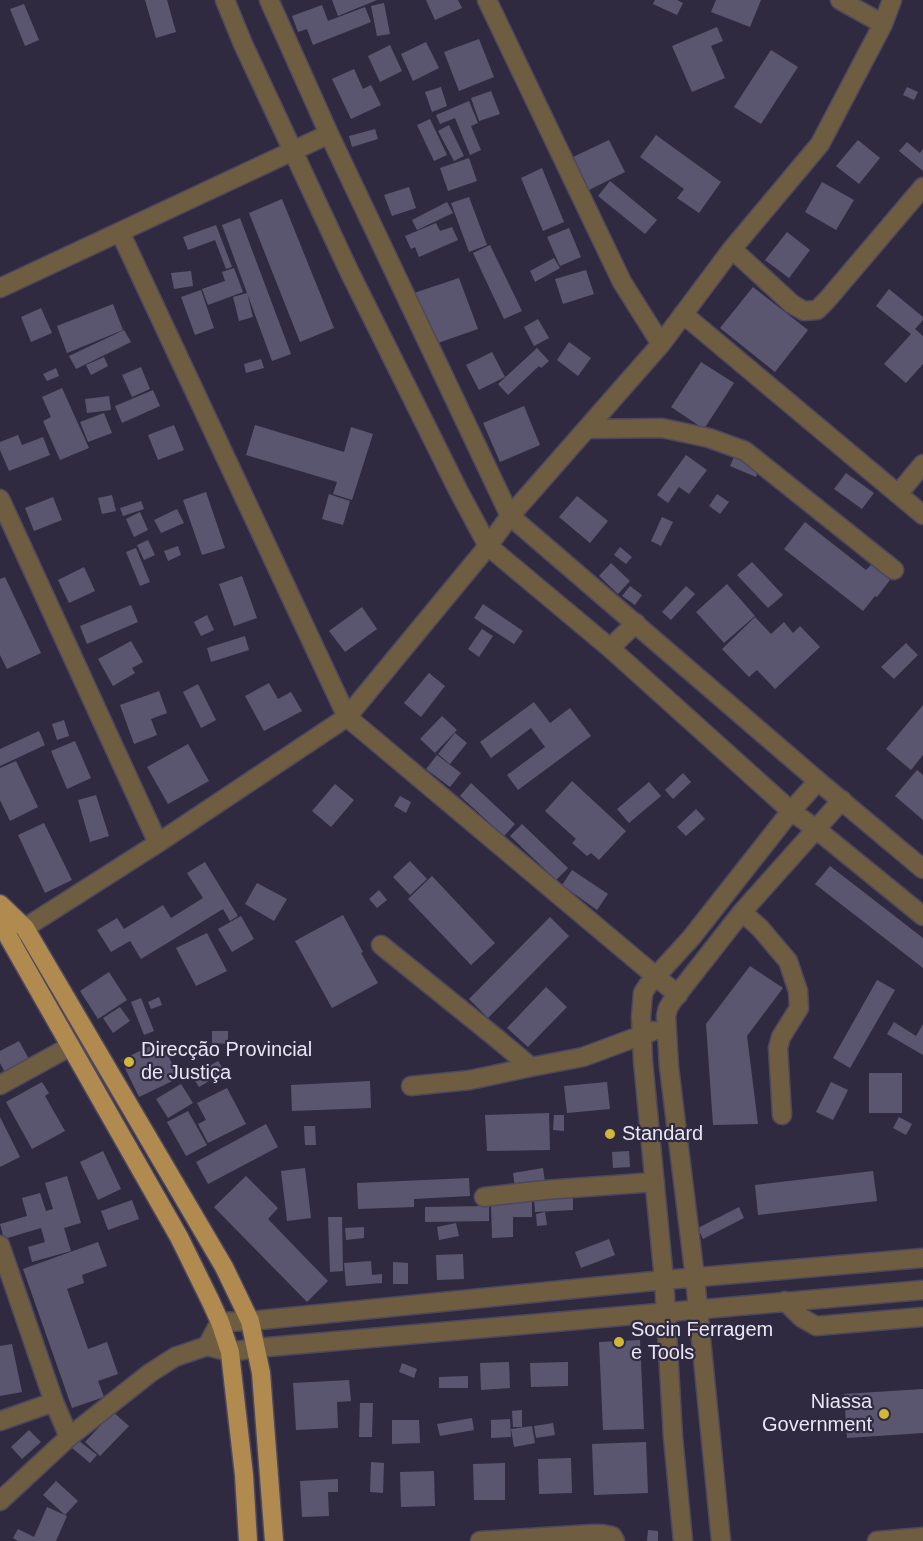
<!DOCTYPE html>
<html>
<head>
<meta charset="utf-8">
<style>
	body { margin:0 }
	canvas { display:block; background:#2f2a40 }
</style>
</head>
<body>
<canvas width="923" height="1541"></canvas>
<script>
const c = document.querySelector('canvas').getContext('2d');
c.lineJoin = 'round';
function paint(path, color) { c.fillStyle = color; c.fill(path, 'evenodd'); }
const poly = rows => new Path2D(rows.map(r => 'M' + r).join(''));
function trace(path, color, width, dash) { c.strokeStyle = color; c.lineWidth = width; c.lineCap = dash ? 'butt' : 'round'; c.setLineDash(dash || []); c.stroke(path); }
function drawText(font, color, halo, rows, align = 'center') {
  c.font = font + ' Helvetica,sans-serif'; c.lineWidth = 4.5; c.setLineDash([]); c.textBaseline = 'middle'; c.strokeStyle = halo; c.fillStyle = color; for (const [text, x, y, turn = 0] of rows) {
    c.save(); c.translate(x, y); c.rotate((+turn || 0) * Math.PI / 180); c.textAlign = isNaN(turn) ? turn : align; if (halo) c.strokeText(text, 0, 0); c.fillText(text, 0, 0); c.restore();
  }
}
const building = poly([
	[145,0,167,0,176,32,156,38],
	[332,0,377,0,338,16],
	[426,0,458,0,462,8,435,20],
	[655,0,677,0,683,3,677,15,653,4],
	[716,0,761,0,750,27,711,12],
	[384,3,390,34,377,36,371,6],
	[24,4,39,40,25,46,10,9],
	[322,5,328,21,365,7,371,22,313,45,307,29,298,32,292,16],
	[717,27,723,41,711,46,725,78,692,92,672,46],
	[479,39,494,77,459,91,444,52],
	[426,42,439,68,413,81,401,54],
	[390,45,402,71,380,82,368,56],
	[771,50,798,67,761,124,734,107],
	[354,69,363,89,371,85,381,105,351,119,332,79],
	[441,87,447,106,432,112,425,92],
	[907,87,918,92,914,100,903,95],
	[491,91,500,114,479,121,471,98],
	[469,101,478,123,471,126,481,150,470,155,455,118,440,124,436,115],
	[430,119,447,155,434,161,417,125],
	[449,125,464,156,454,161,438,131],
	[375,129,378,139,352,147,349,136],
	[656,135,721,182,699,213,677,198,684,189,640,157],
	[609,140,625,172,589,190,573,157],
	[858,140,880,158,859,184,836,166],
	[907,142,920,153,923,149,923,171,899,151],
	[469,158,477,181,448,191,440,168],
	[542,168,564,222,543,231,521,178],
	[610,181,657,220,645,234,598,196],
	[822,182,854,200,836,230,805,212],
	[409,187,416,208,392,216,384,195],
	[469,197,487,245,469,252,451,203],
	[282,199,334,328,300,342,249,213],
	[447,202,453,213,417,230,412,220],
	[240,218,291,354,272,361,222,225],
	[436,223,440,231,452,227,458,240,419,257,415,247,411,249,405,236],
	[216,225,232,267,226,269,215,240,188,250,183,237],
	[569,228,581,257,560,266,547,237],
	[787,232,810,250,789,278,765,260],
	[490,245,522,311,504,319,473,253],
	[554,258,560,268,535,282,530,271],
	[234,268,243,292,208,305,202,289,225,281,222,272],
	[586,270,594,294,563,304,555,279],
	[191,271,193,286,174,289,171,273],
	[459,278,478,329,432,345,414,293],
	[753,287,808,330,775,372,720,328],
	[889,289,923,317,923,320,915,329,923,336,923,364,906,383,884,364,911,334,876,306],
	[201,290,214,328,195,335,181,297],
	[247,293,253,317,239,321,233,297],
	[113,304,123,330,67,353,57,326],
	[41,308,52,333,31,342,21,317],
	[538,319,549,338,534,346,524,327],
	[124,330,131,342,76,369,69,356],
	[569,342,591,358,578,376,557,360],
	[537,348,549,361,541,368,539,366,508,395,498,384],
	[492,352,505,377,479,390,466,365],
	[104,357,108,366,91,375,86,365],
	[261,359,264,368,246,373,244,364],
	[701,362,734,383,704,429,671,407],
	[141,367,150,389,132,397,122,375],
	[56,368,59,376,47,381,43,374],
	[62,388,89,448,60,460,43,421,51,417,42,397],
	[153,390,160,406,122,423,115,406],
	[109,396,111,410,87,413,85,399],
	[524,406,540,445,500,462,483,423],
	[104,413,112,433,88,442,80,422],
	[174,425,184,450,158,460,148,435],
	[255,425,344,452,351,427,373,434,352,500,333,494,337,482,246,455],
	[18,435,22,445,43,437,50,455,9,471,0,450,0,442],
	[686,455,707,470,689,494,679,487,668,503,657,495],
	[734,457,759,469,756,477,730,466],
	[846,473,874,493,862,509,834,489],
	[206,492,225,548,202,555,183,500],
	[329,494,350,501,343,525,322,519],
	[717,494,729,502,720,514,709,506],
	[112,495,116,511,102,514,98,498],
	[577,496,608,521,590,543,559,517],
	[53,497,62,520,34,531,25,508],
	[141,501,144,509,123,516,120,508],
	[177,509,184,523,161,533,154,520],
	[140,512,148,530,134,537,126,519],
	[662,517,673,522,661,546,651,541],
	[805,522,866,570,871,565,890,580,877,597,875,596,863,611,784,549],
	[148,540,155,555,144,560,137,545],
	[178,546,181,555,168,561,164,551],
	[620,547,632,557,626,564,614,555],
	[136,548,150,582,140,586,126,552],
	[752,562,783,595,768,608,737,575],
	[611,563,630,581,618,594,599,576],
	[84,567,95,591,69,603,58,580],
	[242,576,257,618,234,626,219,584],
	[5,577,41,653,7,669,0,655,0,579],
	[727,584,755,616,724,643,696,612],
	[630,586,642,595,635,605,622,596],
	[686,586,695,594,671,620,662,612],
	[483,604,523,631,514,644,474,618],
	[131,605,138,622,87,644,80,626],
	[362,607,377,629,345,652,329,631],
	[207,615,214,630,201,636,194,622],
	[755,617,771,634,784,622,793,633,800,626,820,647,775,689,757,670,749,677,722,649],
	[482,629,493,636,479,657,468,649],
	[245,636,249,650,211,662,207,648],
	[131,641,143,662,132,668,135,673,113,686,98,659],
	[906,643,918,655,894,679,881,667],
	[429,673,445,686,421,717,404,703],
	[269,683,278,699,291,692,302,711,264,731,245,696],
	[198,684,216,720,201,728,183,692],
	[159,691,167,713,151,719,157,735,134,744,120,705],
	[534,702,550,723,570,708,591,736,518,790,507,775,545,747,531,728,491,758,480,742],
	[923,705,923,755,911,770,886,749],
	[442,716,457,730,435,753,420,739],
	[64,720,69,736,57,740,52,724],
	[39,731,45,745,0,766,0,749],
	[455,733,467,743,450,764,438,754],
	[75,741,91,778,67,789,51,751],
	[188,744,209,781,168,804,147,767],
	[437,755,461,773,450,787,426,769],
	[16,761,38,807,10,821,0,800,0,768],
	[917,770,923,775,923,820,895,796],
	[683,773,691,782,673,799,665,790],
	[572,781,626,831,599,860,591,853,587,856,572,843,576,839,545,811],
	[649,782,661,796,629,823,617,809],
	[471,783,515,824,504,836,460,796],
	[335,784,354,800,331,827,312,811],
	[96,795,109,836,90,842,78,800],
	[400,796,411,802,406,813,394,806],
	[696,809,705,819,686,836,677,827],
	[44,823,72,880,45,893,18,835],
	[522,824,568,868,556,880,510,836],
	[410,861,427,879,410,895,393,877],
	[205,862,238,916,230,921,223,909,141,959,130,941,111,952,97,930,117,918,124,929,163,905,171,918,203,898,187,873],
	[830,866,923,938,923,968,815,884],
	[572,870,608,894,597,910,562,885],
	[432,876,495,943,471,965,408,899],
	[257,883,287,899,274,921,245,904],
	[379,890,387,900,377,908,369,899],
	[343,915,363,952,361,953,378,983,332,1008,295,941],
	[241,916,254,939,232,952,218,929],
	[550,917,569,936,488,1018,469,999],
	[207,933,227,971,196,986,176,948],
	[750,966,783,988,747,1036,758,1124,713,1125,706,1024],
	[109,972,127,1000,98,1019,80,991],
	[877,980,895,990,850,1068,833,1058],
	[546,987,567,1007,528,1047,507,1028],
	[159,997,162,1005,151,1009,148,1002],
	[141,998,154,1031,144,1035,131,1002],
	[120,1007,130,1021,113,1033,103,1018],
	[894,1022,916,1036,923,1024,923,1055,887,1034],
	[212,1031,228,1031,228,1044,212,1043],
	[19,1041,30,1061,5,1073,0,1063,0,1051],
	[161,1041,179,1078,139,1097,121,1060],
	[218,1061,225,1072,199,1087,192,1076],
	[869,1073,902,1073,902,1113,869,1113],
	[370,1081,371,1108,292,1111,291,1085],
	[42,1082,49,1093,45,1096,65,1131,32,1149,6,1102],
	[607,1082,610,1109,567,1113,564,1086],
	[831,1082,848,1090,833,1120,816,1112],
	[181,1084,193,1103,168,1118,156,1099],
	[227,1088,246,1124,208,1143,198,1124,206,1120,197,1103],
	[188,1111,207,1145,186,1156,167,1122],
	[549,1113,550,1150,487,1151,485,1115],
	[554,1115,564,1115,564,1131,553,1130],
	[0,1117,20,1157,0,1167],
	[899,1117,912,1124,906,1135,893,1128],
	[266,1124,278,1147,208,1184,196,1162],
	[304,1126,315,1126,316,1145,305,1145],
	[103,1151,121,1189,98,1200,80,1162],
	[629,1151,630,1167,613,1168,612,1152],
	[305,1168,311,1218,287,1221,281,1171],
	[543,1168,545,1183,515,1188,513,1173],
	[873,1171,877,1201,758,1215,755,1185],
	[67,1176,81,1223,64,1228,71,1251,32,1262,28,1247,45,1242,41,1228,4,1239,0,1224,27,1216,22,1198,40,1193,46,1211,53,1209,45,1183],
	[246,1176,278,1208,268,1219,328,1281,307,1302,214,1207],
	[469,1178,470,1196,414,1199,414,1207,358,1209,357,1183],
	[573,1196,573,1210,535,1212,534,1198],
	[132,1200,139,1219,108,1230,101,1211],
	[532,1201,532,1217,513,1217,513,1237,492,1238,491,1203],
	[489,1206,489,1221,425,1222,425,1207],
	[739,1207,744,1218,703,1239,698,1228],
	[545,1212,547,1225,537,1226,536,1214],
	[328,1217,342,1217,343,1271,330,1272],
	[456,1223,459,1236,439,1240,437,1227],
	[364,1227,364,1238,346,1240,345,1228],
	[609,1239,615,1255,581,1268,575,1252],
	[98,1242,107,1266,82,1275,84,1283,67,1289,88,1349,107,1342,118,1374,98,1381,104,1397,72,1408,23,1269],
	[463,1254,464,1279,437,1280,436,1255],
	[371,1261,372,1275,382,1274,382,1283,346,1286,344,1263],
	[393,1262,408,1263,408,1284,393,1284],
	[640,1340,644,1429,603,1430,599,1342],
	[12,1344,22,1392,0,1396,0,1346],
	[509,1362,510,1388,481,1390,480,1363],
	[568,1362,568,1386,531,1387,530,1363],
	[402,1363,417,1369,414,1378,399,1372],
	[468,1376,468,1388,439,1388,439,1377],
	[349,1380,351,1401,337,1402,338,1428,296,1430,293,1383],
	[923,1389,923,1433,847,1438,844,1394],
	[360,1403,373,1403,372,1437,359,1437],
	[522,1410,522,1427,513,1427,512,1411],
	[113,1412,129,1426,100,1456,85,1442],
	[472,1418,474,1430,440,1436,437,1424],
	[510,1419,511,1437,491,1438,491,1420],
	[392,1420,419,1420,420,1443,392,1444],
	[553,1423,555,1435,536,1438,534,1426],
	[532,1426,535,1443,514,1447,511,1429],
	[29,1430,41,1442,22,1459,11,1447],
	[78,1440,97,1455,90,1463,72,1448],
	[646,1442,648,1493,594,1495,592,1444],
	[571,1458,572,1493,539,1494,538,1459],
	[371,1462,384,1463,383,1493,370,1492],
	[505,1463,505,1500,474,1500,473,1464],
	[434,1471,435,1506,401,1507,400,1472],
	[338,1479,338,1492,328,1492,329,1516,302,1517,300,1481],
	[56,1481,78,1501,65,1515,43,1495],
	[47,1507,67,1516,56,1541,18,1541,13,1538,18,1529,34,1537],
	[648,1530,658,1531,658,1541,647,1541]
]);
const minor = poly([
	[225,0,243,44,349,271,459,492,488,546,610,648,791,811,816,829,923,916],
	[269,0,329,134,510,516,818,781,923,869],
	[487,0,622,282,661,344],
	[840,0,883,24],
	[120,232,347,717,678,995],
	[732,249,792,304,804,311,817,310,827,300,923,187],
	[0,288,329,134],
	[683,314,923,515],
	[587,429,662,428,709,438,745,451,894,570],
	[898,494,923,464],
	[0,499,158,843],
	[610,648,636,623],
	[742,912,760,928,788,961,798,991,799,1008,781,1037,778,1048,782,1115],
	[9,938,158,843,347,717,488,546,510,516,661,344,732,249,820,144,883,24,892,0],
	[381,945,495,1037,531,1067,583,1057,653,1031],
	[0,1085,71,1046],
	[411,1086,470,1080,531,1067],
	[484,1197,545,1190,655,1182],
	[0,1245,54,1402,69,1437],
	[785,1301,802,1318,816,1326,923,1317],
	[207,1346,220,1322,250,1321,664,1280,923,1258],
	[0,1421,54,1402],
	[0,1501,69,1437,150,1373,175,1357,207,1346,230,1352,256,1348,923,1290],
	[480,1541,593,1534,602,1534,612,1536,615,1541],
	[683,1541,673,1437,664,1280,643,1061,641,1017,643,993,648,985,691,938,791,811,818,781],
	[721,1541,695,1278,669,1067,666,1016,668,1008,673,1000,742,912,842,800],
	[877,1541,923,1537]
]);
const major = poly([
	[0,904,25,928,224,1267,250,1321,261,1373,274,1541],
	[0,916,9,938,179,1237,210,1300,220,1322,230,1352,231,1362,244,1475,248,1541]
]);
const markers = [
	[129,1062,6,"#d2b736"],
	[610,1134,6,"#d2b736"],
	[619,1342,6,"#d2b736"],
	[884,1414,6,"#d2b736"]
];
const poiNames = [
	["Direcção Provincial",141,1050],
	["de Justiça",141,1073],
	["Standard",622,1134],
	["Socin Ferragem",631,1330],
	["e Tools",631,1353],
	["Niassa",872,1402,"right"],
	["Government",872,1425,"right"]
];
paint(building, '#5b566f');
trace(minor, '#4d485d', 21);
trace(major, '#4d485d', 21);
trace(minor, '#6f5d41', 18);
trace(major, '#b08a4f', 18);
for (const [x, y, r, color] of markers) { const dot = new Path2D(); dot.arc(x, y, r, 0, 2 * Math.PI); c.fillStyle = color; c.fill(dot); trace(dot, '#2f2a40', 2); }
drawText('20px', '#e8e5f4', '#2f2a40', poiNames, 'left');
</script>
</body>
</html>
